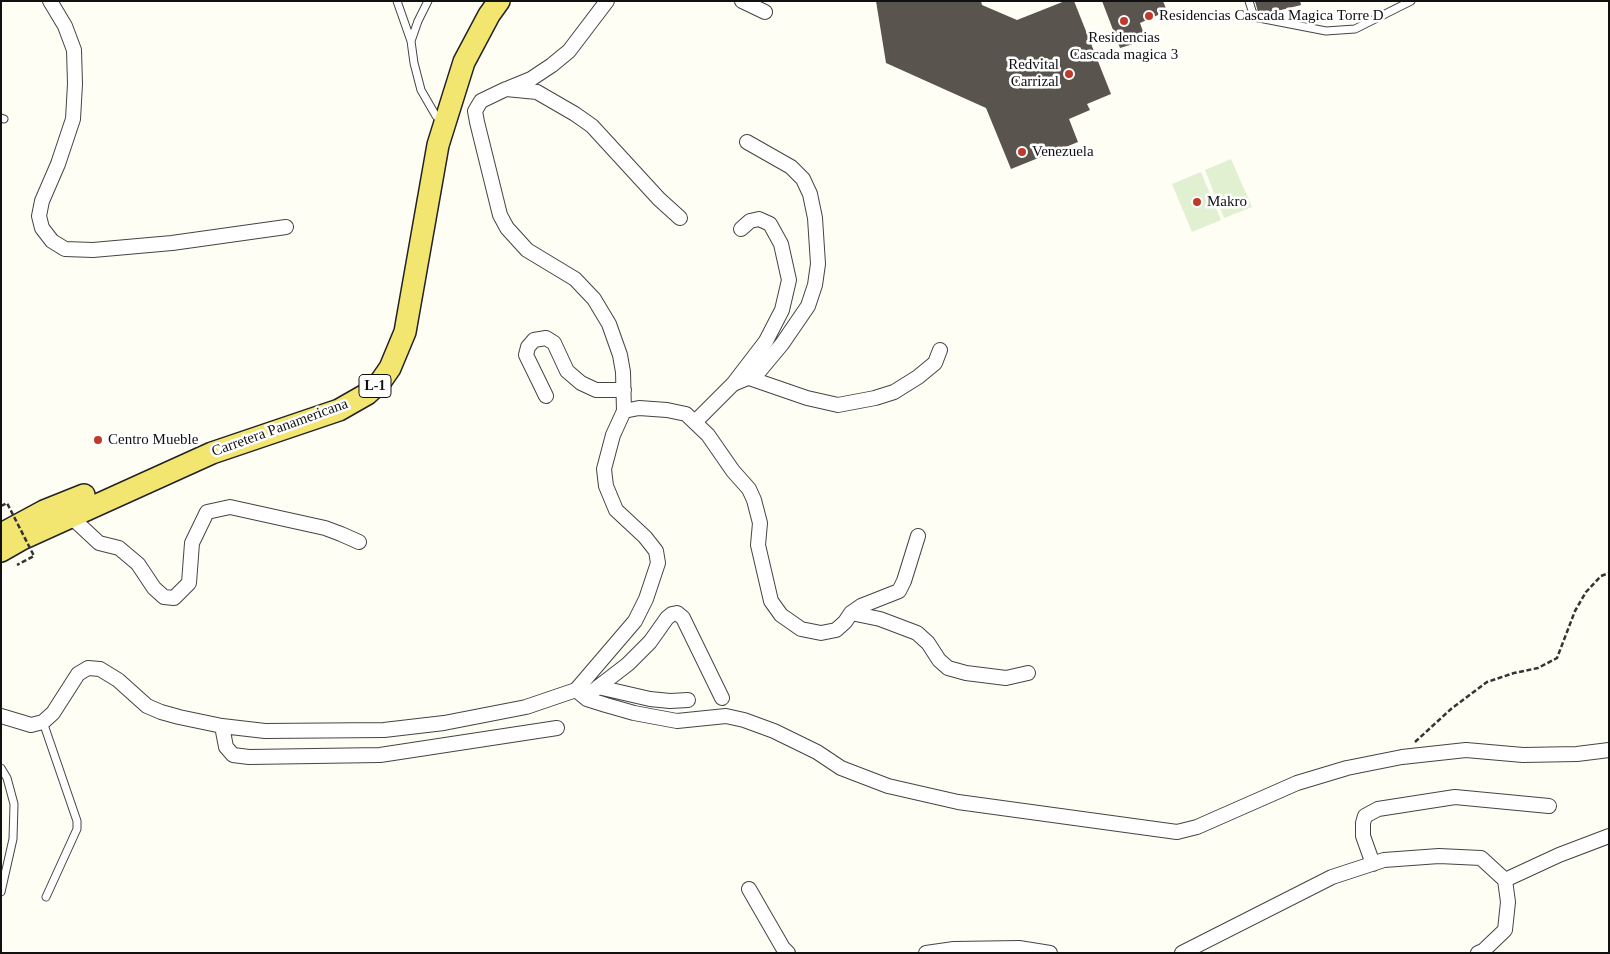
<!DOCTYPE html>
<html>
<head>
<meta charset="utf-8">
<style>
	body { margin:0 }
	#map { position:relative; width:1610px; height:954px; overflow:hidden; background:#fffef5; font-family:Georgia,serif }
	canvas { display:block }
	.frame { position:absolute; inset:0; border:2px solid #111; pointer-events:none }
</style>
</head>
<body>
<div id="map">
<canvas width="1610" height="954"></canvas>
<div class="frame"></div>
</div>
<script>
const c = document.querySelector('canvas').getContext('2d');
c.lineJoin = 'round';
function paint(path, color) { c.fillStyle = color; c.fill(path, 'evenodd'); }
const poly = rows => new Path2D(rows.map(r => 'M' + r).join(''));
function trace(path, color, width, dash) { c.strokeStyle = color; c.lineWidth = width; c.lineCap = dash ? 'butt' : 'round'; c.setLineDash(dash || []); c.stroke(path); }
function drawText(font, color, halo, rows, align = 'center') {
  c.font = font + ' Georgia,serif'; c.lineWidth = 5; c.setLineDash([]); c.textBaseline = 'middle'; c.strokeStyle = halo; c.fillStyle = color; for (const [text, x, y, turn = 0] of rows) {
    c.save(); c.translate(x, y); c.rotate((+turn || 0) * Math.PI / 180); c.textAlign = isNaN(turn) ? turn : align; if (halo) c.strokeText(text, 0, 0); c.fillText(text, 0, 0); c.restore();
  }
}
const pitch = poly([
	[1231,159,1252,207,1224,218,1205,170],
	[1201,172,1221,220,1192,232,1172,184]
]);
const building = poly([
	[876,1,981,1,982,5,1017,20,1065,1,1074,1,1111,94,1087,104,1090,110,1069,119,1078,142,1011,169,986,108,886,63],
	[1102,1,1163,1,1167,11,1140,23,1146,40,1120,48],
	[1255,1,1300,1,1301,5,1265,14,1258,12]
]);
const path = poly([
	[1415,742,1451,709,1487,682,1514,673,1538,668,1557,658,1575,611,1586,592,1601,576,1609,573]
]);
const lane = poly([
	[397,1,411,41],
	[428,1,418,21,411,41,414,63,421,90,436,116],
	[1249,1,1254,17,1326,31,1355,29,1411,1],
	[1,118,4,119],
	[43,722,77,821,77,829,46,897],
	[1,768,7,778,14,804,13,839,1,892]
]);
const street = poly([
	[50,1,65,26,74,50,75,84,73,119,58,164,42,201,39,216,42,228,52,241,65,249,93,250,172,243,286,227],
	[742,1,765,12],
	[509,88,531,79,552,65,569,51,607,1],
	[749,378,807,398,838,405,875,398,894,392,918,377,935,363,940,350],
	[733,384,757,374,782,344,808,306,815,285,818,264,815,218,810,194,803,179,791,167,747,142],
	[546,396,526,355,528,347,534,340,546,338,554,343,567,371,581,383,596,390,624,390],
	[624,411,623,372,620,355,609,324,594,299,575,279,527,250,507,228,500,215,477,122,475,111,481,101,506,89,537,92,575,114,592,126,659,199,680,218],
	[695,422,733,384,766,341,782,310,789,280,781,244,770,224,759,219,750,221,741,229],
	[70,516,99,543,119,548,138,564,154,588,164,597,174,598,189,583,192,543,207,512,230,507,325,528,341,534,359,542],
	[851,613,880,619,917,633,928,643,939,660,948,668,966,673,1006,678,1028,673],
	[598,687,650,699,670,701,688,700],
	[576,690,587,699,606,705,634,713,677,721,726,716,744,720,774,731,817,752,841,768,888,786,958,802,1177,832,1197,827,1297,783,1347,768,1402,757,1466,750,1523,755,1577,754,1609,750],
	[587,699,593,691,628,664,650,642,667,618,672,614,677,613,683,618,722,698],
	[1,716,31,725,43,722,53,713,78,674,88,668,100,669,118,680,147,706,161,712,179,717,222,726,265,731,384,730,444,723,526,707,576,690,635,621,646,599,658,563,656,551,645,537,616,510,606,486,604,469,613,435,624,411,639,408,667,410,686,414,708,435,733,471,749,489,754,500,760,523,758,545,771,601,781,615,801,629,821,633,836,630,845,622,851,613,861,606,899,591,904,581,918,536],
	[222,726,226,747,233,755,249,757,380,755,557,728],
	[1373,864,1363,836,1363,823,1365,816,1378,809,1455,797,1549,806],
	[1505,880,1559,855,1609,836],
	[749,889,783,948,788,953],
	[926,953,954,949,1019,948,1050,953],
	[1182,953,1332,877,1384,860,1439,856,1481,858,1505,880,1508,902,1505,930,1483,951,1478,953]
]);
const primary = poly([
	[7,531,44,511,84,495],
	[1,551,22,539,212,453,339,410,367,394,381,381,390,368,405,332,438,145,464,62,489,15,499,1]
]);
const pathBridge = poly([
	[1,506,7,503,34,556,17,565]
]);
const markers = [
	[1149,16,5,"#bd3a2c"],
	[1124,21,5,"#bd3a2c"],
	[1069,74,5,"#bd3a2c"],
	[1022,152,5,"#bd3a2c"],
	[1197,202,5,"#bd3a2c"],
	[98,440,5,"#bd3a2c"]
];
const shields = [
	[375,386,32]
];
const shieldNames = [
	["L-1",375,386]
];
const poiNames = [
	["Residencias Cascada Magica Torre D",1159,16],
	["Residencias",1124,38,"center"],
	["Cascada magica 3",1124,55,"center"],
	["Redvital",1059,65,"right"],
	["Carrizal",1059,82,"right"],
	["Venezuela",1032,152],
	["Makro",1207,202],
	["Centro Mueble",108,440]
];
const streetNames = [
	["Carretera Panamericana",280,428,-20]
];
paint(pitch, '#e1f0d0');
paint(building, '#59544d');
trace(lane, '#444', 9);
trace(street, '#444', 16);
trace(primary, '#222', 24);
trace(path, '#333', 2.5, [5, 2.5]);
trace(lane, '#fff', 7);
trace(street, '#fff', 14);
trace(primary, '#f3e670', 21);
trace(pathBridge, '#333', 2.5, [5, 2.5]);
for (const [x, y, r, color] of markers) { const dot = new Path2D(); dot.arc(x, y, r, 0, 2 * Math.PI); c.fillStyle = color; c.fill(dot); trace(dot, '#fff', 2); }
for (const [x, y, w] of shields) { const box = new Path2D(); box.roundRect(x - w / 2, y - 11.5, w, 23, 4); c.fillStyle = '#fff'; c.fill(box); trace(box, '#111', 1); }
drawText('bold 14px', '#111', null, shieldNames);
drawText('15px', '#111', '#fff', poiNames, 'left');
drawText('15px', '#111', '#fff', streetNames);
</script>
</body>
</html>
